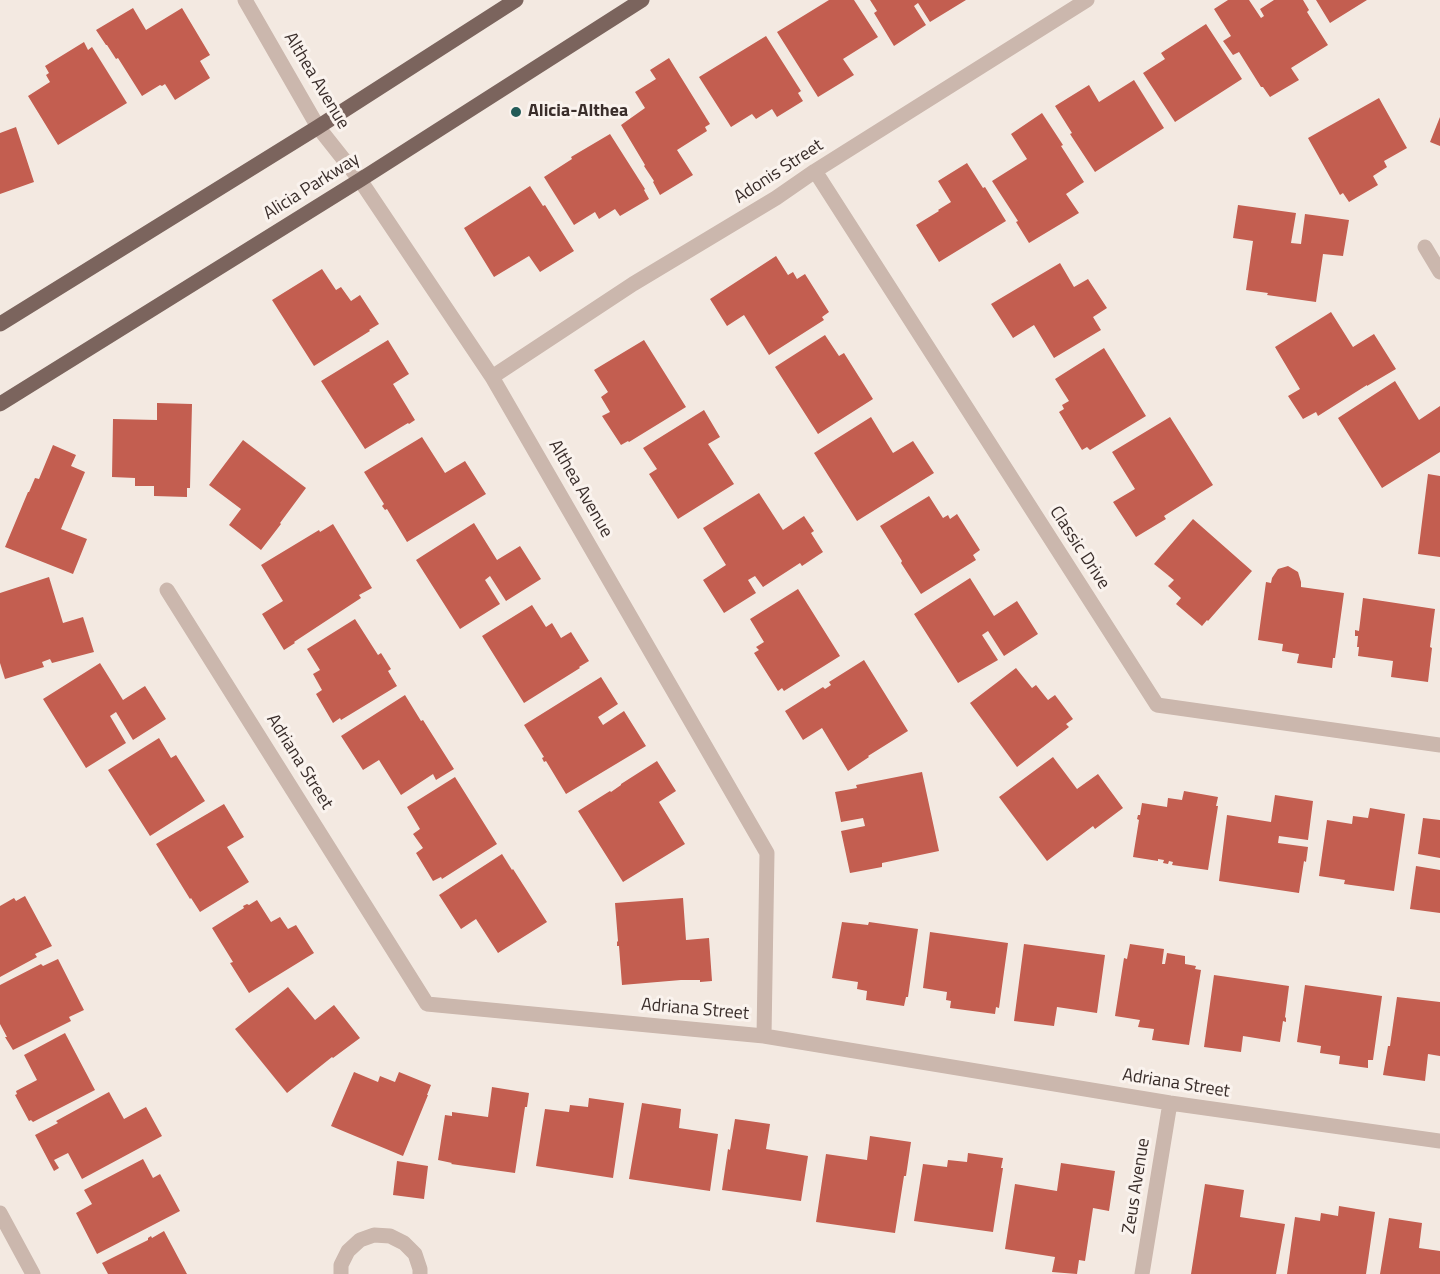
<!DOCTYPE html>
<html>
<head>
<meta charset="utf-8">
<style>
	body { margin:0 }
	canvas { display:block; background:#f3e9e1 }
</style>
</head>
<body>
<canvas width="1440" height="1274"></canvas>
<script>
const c = document.querySelector('canvas').getContext('2d');
c.lineJoin = 'round';
function paint(path, color) { c.fillStyle = color; c.fill(path, 'evenodd'); }
const poly = rows => new Path2D(rows.map(r => 'M' + r).join(''));
function trace(path, color, width, dash) { c.strokeStyle = color; c.lineWidth = width; c.lineCap = dash ? 'butt' : 'round'; c.setLineDash(dash || []); c.stroke(path); }
function drawText(font, color, halo, rows, align = 'center') {
  c.font = font + ' "Titillium Web",sans-serif'; c.lineWidth = 6; c.setLineDash([]); c.textBaseline = 'middle'; c.strokeStyle = halo; c.fillStyle = color; for (const [text, x, y, turn = 0] of rows) {
    c.save(); c.translate(x, y); c.rotate((+turn || 0) * Math.PI / 180); c.textAlign = isNaN(turn) ? turn : align; if (halo) c.strokeText(text, 0, 0); c.fillText(text, 0, 0); c.restore();
  }
}
const building = poly([
	[829,0,854,0,878,37,843,59,854,75,818,97,777,32],
	[870,0,966,0,930,22,918,3,914,6,926,25,894,46,874,13,877,11],
	[1228,0,1249,0,1261,18,1264,16,1260,9,1274,0,1303,0,1309,10,1307,12,1328,45,1291,68,1299,80,1270,97,1263,87,1261,87,1239,52,1233,55,1223,41,1231,36,1214,9],
	[1316,0,1367,0,1330,23],
	[133,8,146,30,182,8,210,55,200,61,210,78,175,100,165,84,162,86,160,85,142,96,118,58,116,59,107,45,106,45,96,30],
	[1206,24,1242,79,1175,122,1143,73,1165,59,1161,53],
	[766,36,801,91,798,93,803,101,777,117,772,109,756,119,752,114,731,127,699,77],
	[84,42,88,50,92,47,127,103,58,145,28,96,50,82,46,75,49,73,45,66],
	[669,58,710,124,705,127,707,131,677,150,693,175,660,195,653,182,654,181,644,166,645,165,621,125,645,108,635,92,656,79,650,70],
	[1134,80,1164,128,1095,172,1070,134,1072,133,1055,106,1089,85,1099,102],
	[1379,98,1407,148,1384,161,1387,167,1373,176,1378,185,1349,202,1343,193,1340,195,1308,138],
	[1042,113,1063,145,1061,146,1084,182,1066,194,1079,213,1029,243,1016,222,1018,221,992,181,1027,159,1011,134],
	[1440,117,1440,146,1430,142],
	[16,127,34,182,0,194,0,133],
	[610,134,645,189,644,190,649,199,620,216,615,209,599,219,595,212,574,225,544,177,572,159,571,157],
	[967,163,983,188,985,187,1006,221,939,262,916,225,939,211,938,210,951,202,938,181],
	[530,186,543,206,545,205,574,251,540,272,529,256,494,277,464,228],
	[1238,205,1296,213,1291,243,1301,244,1305,214,1349,220,1343,256,1323,254,1316,302,1267,295,1268,293,1246,290,1253,241,1233,238],
	[776,256,788,275,793,272,797,279,805,274,829,312,822,317,824,320,769,355,744,315,727,326,710,299],
	[1060,263,1074,287,1088,279,1107,308,1093,317,1101,330,1054,358,1034,325,1013,338,991,304],
	[322,269,336,290,341,287,351,301,360,295,379,324,369,330,370,331,314,366,272,300],
	[1331,312,1353,347,1374,334,1396,369,1367,386,1367,385,1318,416,1316,412,1303,419,1288,396,1300,389,1275,347],
	[825,335,839,356,844,353,873,399,818,434,775,367],
	[388,340,409,374,393,384,415,420,409,424,408,423,365,449,321,381],
	[644,340,686,407,629,442,628,441,621,445,602,416,610,412,601,397,608,392,594,370],
	[1104,348,1146,416,1090,450,1087,447,1082,450,1059,412,1064,409,1062,405,1069,401,1055,379],
	[1395,381,1419,420,1440,406,1440,452,1382,488,1338,418],
	[157,403,192,404,190,488,187,488,187,497,154,496,154,486,135,486,135,478,112,477,113,419,157,420],
	[704,410,720,437,708,444,734,484,678,519,649,474,657,469,643,448],
	[871,417,893,453,913,441,934,473,857,521,814,453],
	[1170,417,1213,485,1164,516,1166,519,1136,537,1113,502,1135,489,1112,452],
	[422,437,445,473,465,461,486,494,407,542,387,509,385,510,382,506,384,504,364,472],
	[243,440,306,488,280,523,281,524,261,550,229,525,241,509,209,485],
	[53,445,76,455,71,466,85,472,61,529,87,539,73,574,5,547,28,492,29,492,35,478,39,479],
	[1428,474,1440,476,1440,557,1418,554],
	[759,493,783,530,804,516,814,531,811,533,823,552,802,566,800,563,763,587,755,576,748,580,756,593,724,613,703,580,726,565,703,528],
	[929,496,943,518,948,515,950,519,957,514,980,550,973,555,976,560,921,594,901,563,902,561,880,526],
	[1193,519,1252,571,1208,621,1207,620,1202,626,1176,604,1181,598,1168,586,1174,580,1154,564],
	[474,523,497,560,520,546,541,579,506,601,490,576,485,580,500,604,460,629,416,560],
	[333,524,372,588,359,595,361,598,294,642,295,643,284,650,262,614,283,601,261,565,319,530,320,532],
	[1288,566,1298,572,1301,582,1301,587,1344,593,1335,658,1333,658,1332,668,1297,663,1299,654,1282,651,1283,644,1258,640,1266,582,1271,583,1272,578,1278,569],
	[49,577,63,623,83,617,94,652,52,663,50,659,42,662,44,667,5,679,0,663,0,593],
	[970,578,994,616,1017,601,1038,634,1004,656,988,631,982,635,998,660,958,683,914,614],
	[798,589,840,656,784,691,782,688,778,691,754,653,759,650,756,647,764,642,750,619],
	[1363,598,1435,609,1430,647,1432,648,1428,682,1391,677,1393,661,1358,656,1359,647,1357,647,1358,636,1355,636,1355,630,1359,631],
	[532,605,546,627,552,623,561,638,571,632,589,661,579,667,580,668,524,703,482,636],
	[355,619,378,655,381,653,391,669,388,671,397,686,341,720,340,718,333,723,316,694,322,690,313,674,320,670,307,649],
	[864,660,908,731,868,756,869,757,848,771,822,728,803,740,785,711,823,687,825,689,831,685,829,682],
	[100,663,123,700,145,686,166,719,133,740,116,712,110,716,126,743,86,768,43,699],
	[1016,668,1032,688,1036,685,1048,700,1055,695,1073,719,1066,724,1069,727,1017,767,970,703],
	[601,677,618,704,598,717,603,725,624,711,646,746,566,794,546,761,544,762,542,758,544,757,524,725],
	[405,695,421,721,423,720,454,769,436,780,433,774,401,795,379,760,363,770,341,736],
	[159,738,171,758,176,755,205,801,150,836,108,770],
	[1053,757,1077,789,1098,774,1123,808,1095,829,1093,826,1047,861,999,797],
	[657,761,676,791,659,802,685,844,623,882,578,811,610,791,611,792,621,785,621,784],
	[922,772,939,851,882,863,882,867,850,873,841,831,865,826,863,818,841,822,835,792,857,788,856,785],
	[455,777,497,844,442,879,441,877,433,881,416,853,423,848,413,834,420,829,407,807],
	[1184,791,1218,797,1216,806,1218,806,1208,870,1172,865,1173,862,1169,861,1168,864,1163,863,1164,860,1158,859,1158,861,1133,857,1139,820,1137,819,1138,815,1140,815,1142,803,1167,807,1168,798,1182,800],
	[1275,795,1313,801,1308,840,1279,836,1278,843,1308,847,1306,862,1304,861,1299,893,1219,881,1227,815,1271,822],
	[224,804,244,837,227,847,249,882,200,912,191,898,190,899,156,844],
	[1370,808,1405,814,1394,891,1344,884,1345,880,1319,876,1327,820,1352,824,1353,816,1368,818],
	[1423,818,1440,820,1440,858,1418,854],
	[502,854,512,870,513,869,547,922,498,953,476,919,461,929,439,895],
	[1416,866,1440,870,1440,913,1410,909],
	[25,896,52,946,35,954,37,957,0,977,0,906,14,898,16,901],
	[683,898,686,940,709,938,712,981,700,982,700,980,681,980,622,985,619,946,617,946,617,942,618,941,615,903],
	[257,900,271,922,280,917,288,929,296,925,314,953,249,993,230,963,233,962,212,928,244,908,243,906,247,904,249,905],
	[842,922,868,925,869,922,918,929,908,997,906,997,904,1006,866,1000,867,991,857,989,858,982,832,978],
	[930,932,1008,943,999,1008,996,1007,995,1014,950,1008,951,1001,946,1000,947,992,923,988],
	[1024,944,1105,955,1097,1013,1057,1007,1054,1026,1014,1021],
	[1130,944,1164,949,1162,964,1165,964,1167,953,1185,956,1185,964,1196,966,1195,969,1201,970,1189,1045,1152,1040,1154,1029,1138,1027,1140,1020,1115,1016,1124,958,1127,959],
	[58,959,84,1010,69,1017,71,1021,13,1050,5,1037,7,1037,0,1024,0,985,41,964,43,966],
	[1214,975,1289,986,1285,1017,1286,1018,1286,1022,1283,1021,1280,1042,1243,1036,1241,1052,1204,1047],
	[1305,985,1382,996,1373,1060,1368,1060,1368,1068,1339,1064,1340,1056,1320,1053,1321,1046,1297,1042],
	[288,987,315,1020,334,1005,360,1038,333,1058,332,1057,287,1093,235,1029],
	[1397,997,1440,1002,1440,1056,1428,1054,1425,1081,1383,1075,1388,1046,1390,1046],
	[65,1033,95,1090,33,1122,31,1120,29,1121,15,1095,17,1094,16,1091,37,1080,24,1055],
	[354,1072,378,1082,380,1076,395,1082,399,1072,431,1085,427,1095,428,1095,403,1156,331,1126],
	[492,1087,529,1093,527,1107,525,1107,515,1173,451,1164,452,1163,438,1160,445,1115,452,1116,452,1112,488,1117],
	[109,1092,124,1119,146,1107,162,1136,82,1179,68,1153,54,1160,59,1168,54,1171,35,1135,58,1123,56,1121],
	[589,1098,624,1103,613,1178,536,1166,545,1109,569,1112,570,1105,588,1107],
	[642,1103,681,1109,679,1128,718,1134,710,1191,629,1179],
	[735,1119,770,1124,766,1149,808,1156,801,1201,722,1190,728,1149,730,1150],
	[870,1136,911,1142,906,1176,904,1176,895,1233,816,1222,826,1154,867,1160],
	[968,1153,1003,1158,1001,1168,1003,1168,993,1232,914,1221,923,1164,947,1167,948,1160,967,1162],
	[143,1159,153,1178,160,1174,180,1211,97,1254,76,1213,92,1204,84,1190],
	[397,1161,428,1166,424,1199,393,1195],
	[1061,1163,1115,1171,1109,1211,1093,1208,1085,1261,1079,1260,1077,1274,1052,1272,1055,1257,1005,1249,1015,1184,1057,1191],
	[1205,1184,1244,1190,1240,1217,1285,1224,1276,1274,1191,1274],
	[1339,1206,1375,1212,1366,1274,1287,1274,1295,1217,1320,1221,1321,1213,1338,1216],
	[1389,1218,1422,1223,1419,1248,1440,1251,1440,1274,1380,1274],
	[164,1231,187,1274,108,1274,102,1263,148,1240,148,1238,151,1236,152,1238]
]);
const minor = poly([
	[245,0,318,127,360,180,492,377,767,853,764,1036],
	[815,171,1157,705,1440,745],
	[1425,247,1440,272],
	[492,377,633,284,776,198,815,171,1087,0],
	[167,590,427,1004,764,1036,1170,1103,1440,1141],
	[0,1213,33,1274],
	[341,1274,341,1265,348,1251,360,1240,374,1235,390,1236,404,1243,415,1254,420,1269,420,1274],
	[1142,1274,1170,1103]
]);
const primary = poly([
	[0,324,318,127,516,0],
	[0,404,360,180,642,0]
]);
const markers = [
	[516,112,6,"#225b58"]
];
const streetNames = [
	["Althea Avenue",316,81,59],
	["Adonis Street",779,172,-33],
	["Alicia Parkway",312,187,-32],
	["Althea Avenue",580,489,60],
	["Classic Drive",1079,548,57],
	["Adriana Street",299,762,58],
	["Adriana Street",695,1010,5],
	["Adriana Street",1176,1084,9],
	["Zeus Avenue",1137,1186,-81]
];
const poiNames = [
	["Alicia-Althea",528,112]
];
paint(building, '#c35e50');
trace(minor, '#cbb7ad', 15);
trace(primary, '#7b645d', 15);
for (const [x, y, r, color] of markers) { const dot = new Path2D(); dot.arc(x, y, r, 0, 2 * Math.PI); c.fillStyle = color; c.fill(dot); trace(dot, '#faf3ee', 2); }
drawText('18px', '#3a2e2b', '#faf3ee', streetNames);
drawText('bold 18px', '#3a2e2b', '#faf3ee', poiNames, 'left');
</script>
</body>
</html>
